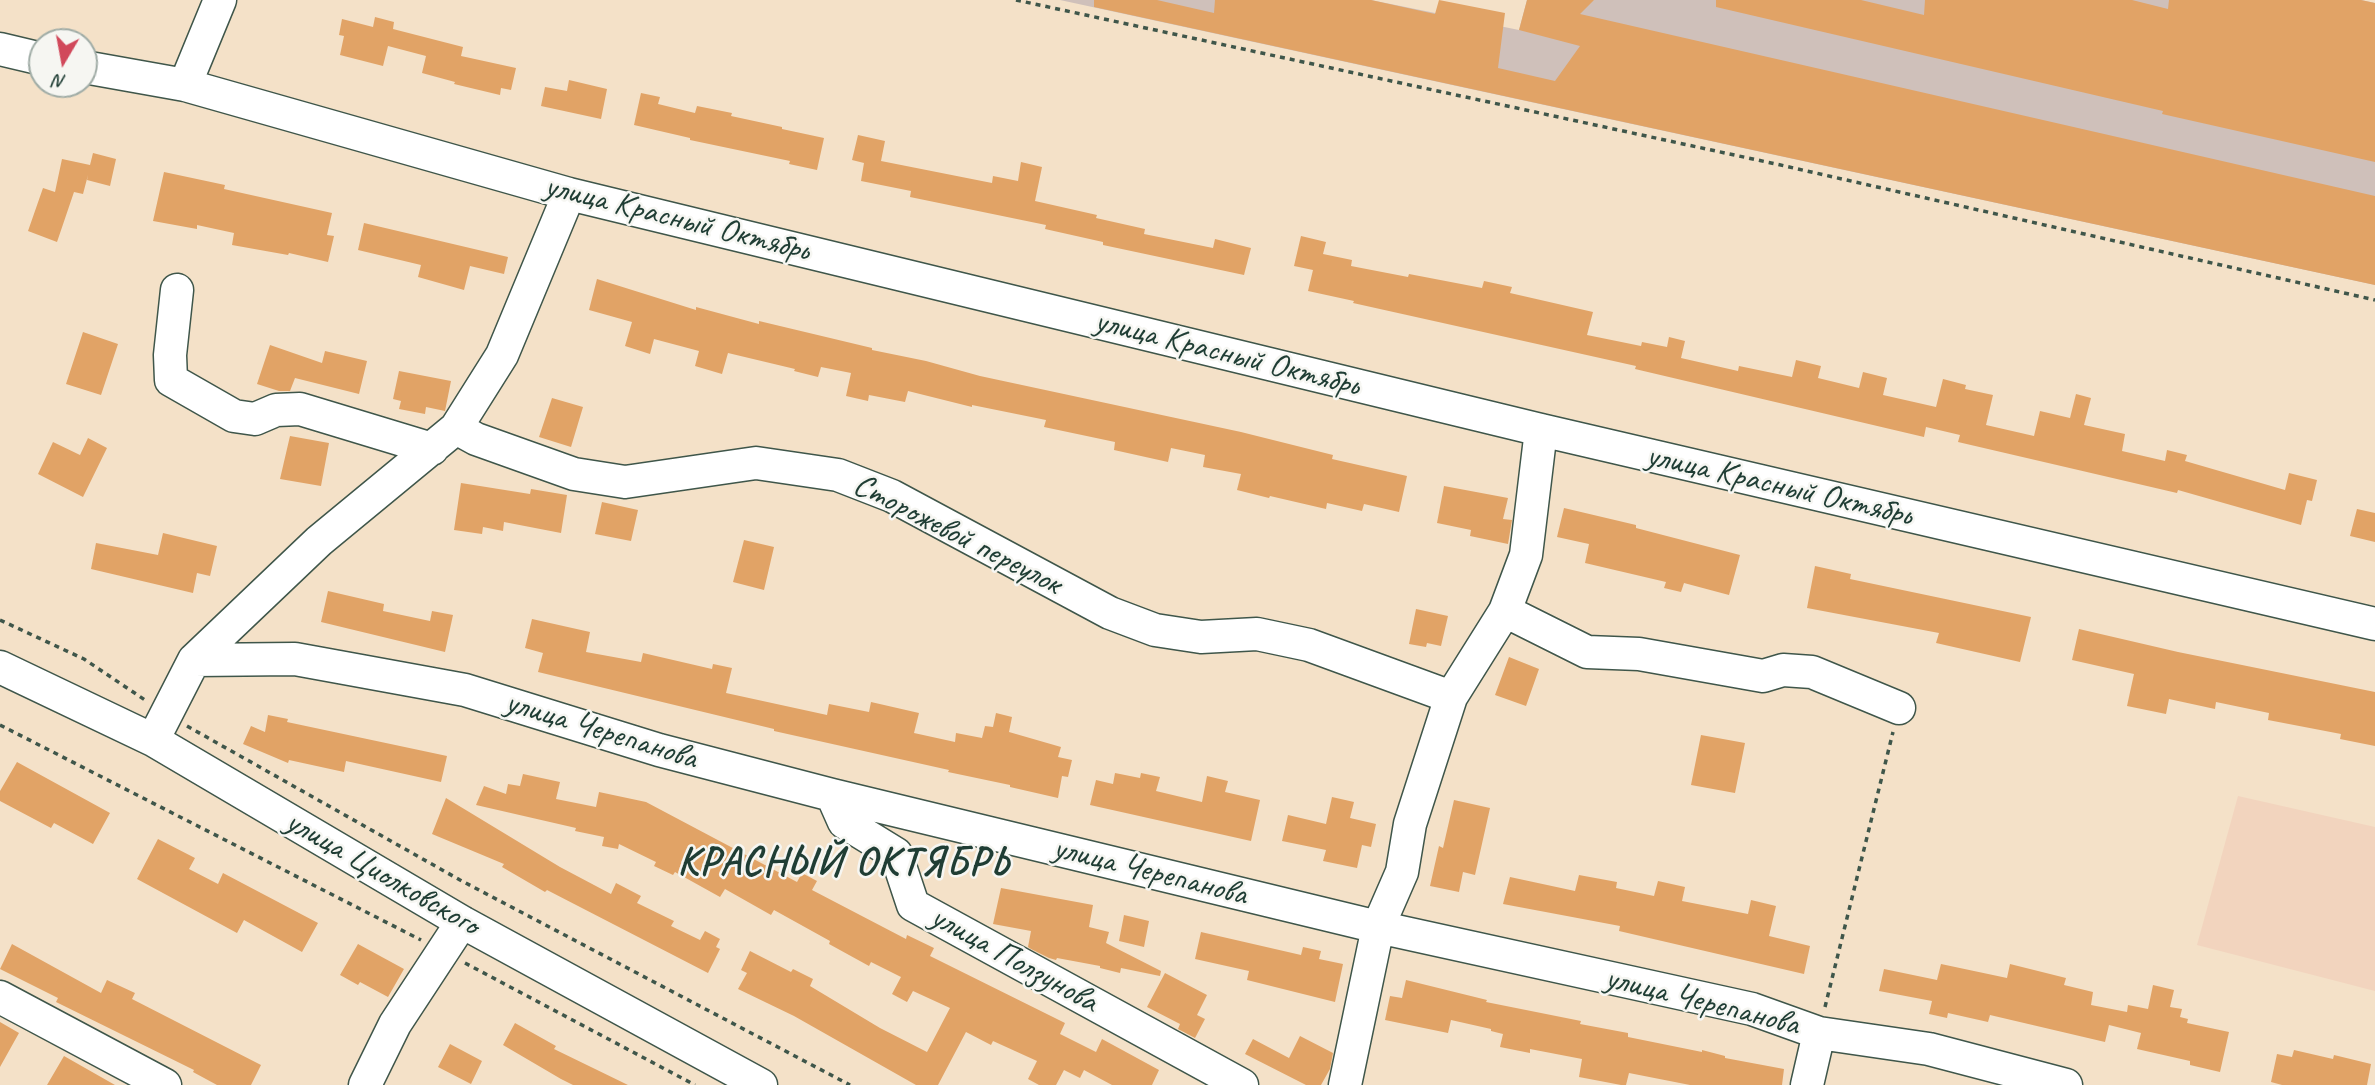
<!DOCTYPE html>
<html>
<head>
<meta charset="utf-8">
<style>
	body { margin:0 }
	#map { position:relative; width:2375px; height:1085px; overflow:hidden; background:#f4e1c8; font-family:Caveat,sans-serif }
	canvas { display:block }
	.north { position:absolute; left:28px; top:28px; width:70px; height:70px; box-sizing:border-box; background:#f6f6f2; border:2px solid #a0aca6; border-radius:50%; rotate:190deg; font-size:19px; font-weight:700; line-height:28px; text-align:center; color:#1f3d34 }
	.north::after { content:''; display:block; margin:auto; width:24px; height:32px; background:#d1495b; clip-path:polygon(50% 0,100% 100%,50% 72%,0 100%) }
</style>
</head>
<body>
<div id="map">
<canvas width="2375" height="1085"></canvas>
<div class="north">N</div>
</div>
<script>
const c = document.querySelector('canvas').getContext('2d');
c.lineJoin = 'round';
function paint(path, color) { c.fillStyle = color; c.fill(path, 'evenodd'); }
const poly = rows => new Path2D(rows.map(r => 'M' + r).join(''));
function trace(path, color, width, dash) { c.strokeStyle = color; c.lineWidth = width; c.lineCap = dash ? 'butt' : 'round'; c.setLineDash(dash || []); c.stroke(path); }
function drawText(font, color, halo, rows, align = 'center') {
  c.font = font + ' Caveat,sans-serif'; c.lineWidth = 5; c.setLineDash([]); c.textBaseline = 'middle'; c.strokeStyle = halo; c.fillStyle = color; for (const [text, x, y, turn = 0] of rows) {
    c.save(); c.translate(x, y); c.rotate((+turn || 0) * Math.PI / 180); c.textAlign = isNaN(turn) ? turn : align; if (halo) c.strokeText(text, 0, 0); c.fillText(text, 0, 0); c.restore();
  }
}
const built = poly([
	[2238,796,2375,827,2375,991,2197,945]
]);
const industrial = poly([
	[1060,0,1371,0,1519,30,1527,0,2361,0,2375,3,2375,285]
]);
const building = poly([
	[1094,0,1157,0,1214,13,1215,0,1371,0,1435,14,1439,0,1505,13,1498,68,1555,81,1580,46,1519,30,1527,0,1594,0,1580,14,2375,196,2375,285,1094,7],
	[1716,0,1861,0,1924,15,1925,0,2132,0,2168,9,2169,0,2361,0,2375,3,2375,162,2162,114,2163,111,1716,7],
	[375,17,394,22,393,29,463,47,461,56,516,68,511,90,501,88,500,95,454,84,455,82,422,73,426,56,388,46,383,66,340,55,344,36,339,35,342,19,373,27],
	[569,80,607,89,601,119,541,106,545,87,567,91],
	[641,93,660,97,658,104,695,113,697,106,732,113,731,116,782,127,782,129,824,138,817,170,789,164,790,161,690,140,690,138,634,125],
	[858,135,885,141,881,161,992,183,993,176,1018,181,1021,162,1042,167,1035,201,1097,215,1096,218,1145,229,1144,234,1213,248,1215,239,1251,248,1244,275,1103,245,1103,242,1045,229,1046,225,910,197,911,191,861,181,864,163,852,160],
	[93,153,116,159,110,186,87,180,88,175,83,194,74,192,57,242,28,231,43,188,55,192,62,159,90,165],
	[164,172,225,185,224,189,332,213,327,235,334,236,328,262,289,253,288,255,232,245,234,233,197,225,197,229,153,221],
	[364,223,508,257,504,274,470,266,464,290,418,277,421,265,358,250],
	[1301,236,1326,242,1323,254,1352,260,1351,266,1408,277,1409,274,1482,288,1484,281,1512,287,1510,293,1593,312,1587,335,1641,346,1642,342,1667,347,1669,337,1685,341,1681,358,1738,371,1739,366,1792,377,1796,360,1821,366,1818,378,1859,388,1863,372,1887,378,1883,395,1936,407,1943,379,1966,385,1965,389,1993,395,1986,425,2034,436,2040,411,2070,418,2076,394,2091,398,2084,425,2125,434,2122,451,2165,461,2167,450,2187,455,2185,461,2285,490,2289,473,2317,480,2312,501,2307,500,2301,525,2178,490,2177,493,1958,442,1960,435,1926,427,1924,437,1635,369,1636,366,1353,303,1354,301,1308,291,1313,270,1294,266],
	[597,279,696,310,696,307,759,324,759,321,872,348,872,350,926,361,980,376,1241,432,1333,455,1332,459,1407,476,1399,512,1364,504,1362,511,1327,503,1326,509,1270,496,1269,498,1237,490,1241,474,1203,467,1205,455,1171,448,1168,462,1114,450,1115,442,1044,427,1046,420,972,405,972,407,908,391,905,402,869,395,868,401,846,396,851,373,821,367,818,377,794,371,795,369,728,353,722,374,695,366,699,351,654,339,650,354,625,346,632,322,589,310],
	[83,332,118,344,101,395,66,384],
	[270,345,322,363,325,351,367,361,359,394,295,378,290,391,279,391,257,384],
	[399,371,451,381,445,411,426,407,425,414,399,409,401,401,393,399],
	[552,398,583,407,571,447,539,437],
	[290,436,329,443,321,486,280,479],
	[88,438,107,448,83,497,38,474,53,442,80,455],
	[461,483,530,494,531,489,567,495,561,533,504,522,503,531,483,527,482,534,454,530],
	[1444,486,1508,498,1503,519,1512,520,1508,544,1470,536,1471,530,1437,523],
	[602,502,638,510,631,541,595,534],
	[1564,508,1636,525,1636,528,1740,555,1729,595,1684,583,1681,592,1664,588,1666,582,1585,563,1589,544,1557,537],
	[2357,509,2375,513,2375,542,2350,536],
	[163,533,217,546,210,576,197,573,193,593,91,569,96,543,158,555],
	[744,540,774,547,764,590,733,582],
	[1815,566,1851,574,1850,579,2031,617,2020,662,1936,643,1939,633,1807,608],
	[328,591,384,604,383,611,430,621,432,611,453,615,445,652,321,622],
	[1416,609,1448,616,1441,646,1427,643,1426,647,1409,644],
	[532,619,590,632,586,652,641,662,643,653,712,669,713,664,732,668,726,693,827,715,829,704,869,712,871,702,919,713,914,733,955,742,956,733,982,738,985,726,993,727,996,713,1012,717,1009,732,1061,747,1058,757,1072,760,1068,777,1062,776,1058,798,1010,787,1010,785,948,772,949,770,774,731,774,729,538,672,543,653,525,648],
	[2079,629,2178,652,2375,692,2375,746,2340,739,2341,734,2268,720,2269,713,2216,702,2215,709,2169,699,2166,714,2127,706,2134,674,2072,660],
	[1509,657,1539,669,1526,706,1495,695],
	[268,715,288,719,287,722,447,756,441,782,346,761,344,772,289,760,288,763,243,744,251,726,265,732],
	[1701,735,1745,743,1735,793,1691,785],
	[17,762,110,813,93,844,54,823,51,828,0,801,0,791],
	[1115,773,1140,778,1141,773,1160,777,1156,791,1202,802,1207,776,1228,781,1225,792,1260,800,1251,841,1090,805,1096,780,1113,784],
	[523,774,560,782,556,799,596,807,599,792,646,802,797,882,802,873,817,881,812,890,906,939,907,935,934,948,930,956,1065,1023,1060,1034,1096,1052,1102,1039,1159,1070,1152,1085,1112,1085,1084,1070,1080,1078,1064,1070,1056,1085,1039,1085,1028,1079,1037,1061,993,1041,991,1045,966,1032,938,1085,916,1085,794,1016,738,989,747,973,741,970,750,951,791,972,793,969,813,979,810,986,880,1028,927,1052,950,1008,913,991,907,1002,892,994,901,977,871,962,869,966,829,944,830,941,774,910,771,915,725,889,720,897,675,872,673,875,654,866,656,862,619,844,618,849,602,846,604,837,575,831,576,828,476,805,484,786,506,794,508,784,520,786],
	[1332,797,1354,802,1350,818,1376,824,1371,847,1362,845,1357,868,1323,861,1326,850,1282,841,1288,815,1326,824],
	[446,798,560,867,611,894,616,883,641,896,637,903,674,921,671,926,700,940,705,931,720,939,716,947,720,949,708,973,547,890,545,892,502,867,504,864,432,834],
	[1454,800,1490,808,1475,875,1463,872,1459,892,1430,886,1439,846,1443,848],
	[158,839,195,858,189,869,218,884,223,873,318,923,302,952,244,920,237,933,137,879],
	[1579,875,1617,882,1616,888,1654,896,1658,881,1685,887,1682,901,1748,914,1751,900,1776,906,1769,936,1810,946,1804,974,1619,931,1620,926,1503,904,1510,877,1575,891],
	[1001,888,1093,905,1089,927,1109,932,1106,943,1161,971,1160,976,1121,968,1120,973,1100,968,1100,966,1057,958,1056,960,1049,958,1031,949,1028,947,1031,931,993,924],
	[1124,915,1149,921,1144,947,1119,941],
	[1201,932,1301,955,1303,947,1321,951,1319,959,1343,964,1335,1002,1247,980,1249,971,1195,959],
	[12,944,101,993,107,980,135,993,132,999,261,1065,251,1085,217,1085,193,1072,194,1070,56,1002,58,998,0,969],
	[358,944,404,969,388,997,360,982,358,985,340,975],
	[1941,964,2007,978,2010,964,2066,978,2064,985,2093,992,2091,1005,2127,1012,2128,1005,2148,1009,2153,985,2174,990,2170,1007,2182,1009,2180,1017,2188,1019,2187,1023,2229,1032,2220,1072,2190,1065,2190,1061,2137,1049,2141,1033,2109,1025,2105,1042,1990,1015,1988,1022,1948,1013,1947,1018,1929,1014,1932,1001,1879,991,1884,969,1937,980],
	[1165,973,1207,995,1197,1015,1205,1019,1195,1038,1178,1029,1180,1024,1147,1007],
	[1406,980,1487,1000,1486,1002,1581,1021,1580,1024,1628,1033,1628,1037,1702,1052,1702,1050,1725,1056,1725,1058,1784,1069,1782,1085,1690,1085,1629,1073,1626,1085,1621,1085,1579,1077,1582,1059,1530,1049,1530,1053,1500,1047,1503,1034,1491,1031,1491,1029,1451,1020,1448,1033,1385,1020,1390,996,1402,998],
	[0,1022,19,1033,0,1067],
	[515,1023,556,1046,554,1049,628,1085,573,1085,561,1079,503,1045],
	[1300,1036,1333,1053,1330,1069,1321,1085,1306,1085,1245,1054,1253,1039,1289,1058],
	[450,1044,482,1061,471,1084,438,1067],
	[2294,1050,2333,1059,2334,1055,2371,1064,2367,1085,2282,1085,2271,1082,2277,1054,2292,1057],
	[64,1056,115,1085,47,1085]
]);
const path = poly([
	[1016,0,1776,164,2375,300],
	[0,620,84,659,145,700],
	[0,725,421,940],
	[187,726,460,880,850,1085],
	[465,963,695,1085],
	[1825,1007,1893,732]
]);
const minor = poly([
	[0,49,42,59],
	[84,67,185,85,569,194,1541,430,2375,624],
	[185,85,220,0],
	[177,290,170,355,171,380,234,416,255,419,276,410,300,409,432,449],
	[456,428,476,439,574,474,625,482,756,463,838,475,892,496,1110,613,1155,630,1201,637,1257,634,1309,645,1451,697],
	[1505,611,1587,652,1639,654,1763,676,1783,670,1812,672,1899,708],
	[194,660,295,659,465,690,659,750,832,795,1378,927,1752,1009,1819,1033,1929,1049,2066,1085],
	[0,667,153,740,462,922,761,1085],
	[153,740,194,660,319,541,456,428,502,355,569,194],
	[832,795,844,822,896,854,913,905,1242,1085],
	[0,997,165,1085],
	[365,1085,395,1024,462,922],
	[1345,1085,1378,927,1402,872,1410,824,1451,697,1505,611,1526,555,1541,430],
	[1807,1085,1819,1033]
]);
const streetNames = [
	["улица Красный Октябрь",677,219,14],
	["улица Красный Октябрь",1227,354,14],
	["улица Красный Октябрь",1779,486,13],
	["Сторожевой переулок",957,535,27],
	["улица Черепанова",601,731,17],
	["улица Черепанова",1150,872,14],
	["улица Циолковского",382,874,30],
	["улица Ползунова",1014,960,29],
	["улица Черепанова",1702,1002,14]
];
const districtNames = [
	["КРАСНЫЙ ОКТЯБРЬ",844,864]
];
paint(built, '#f2d4be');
paint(industrial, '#cfc0ba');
paint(building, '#e1a366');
trace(minor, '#3f564a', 35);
trace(path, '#3f564a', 3.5, [5, 5]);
trace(minor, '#fff', 32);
drawText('33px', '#1f3d34', '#f6f6f2', streetNames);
c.letterSpacing = '2px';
drawText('bold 40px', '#1f3d34', '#f6f6f2', districtNames);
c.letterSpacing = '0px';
</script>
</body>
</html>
